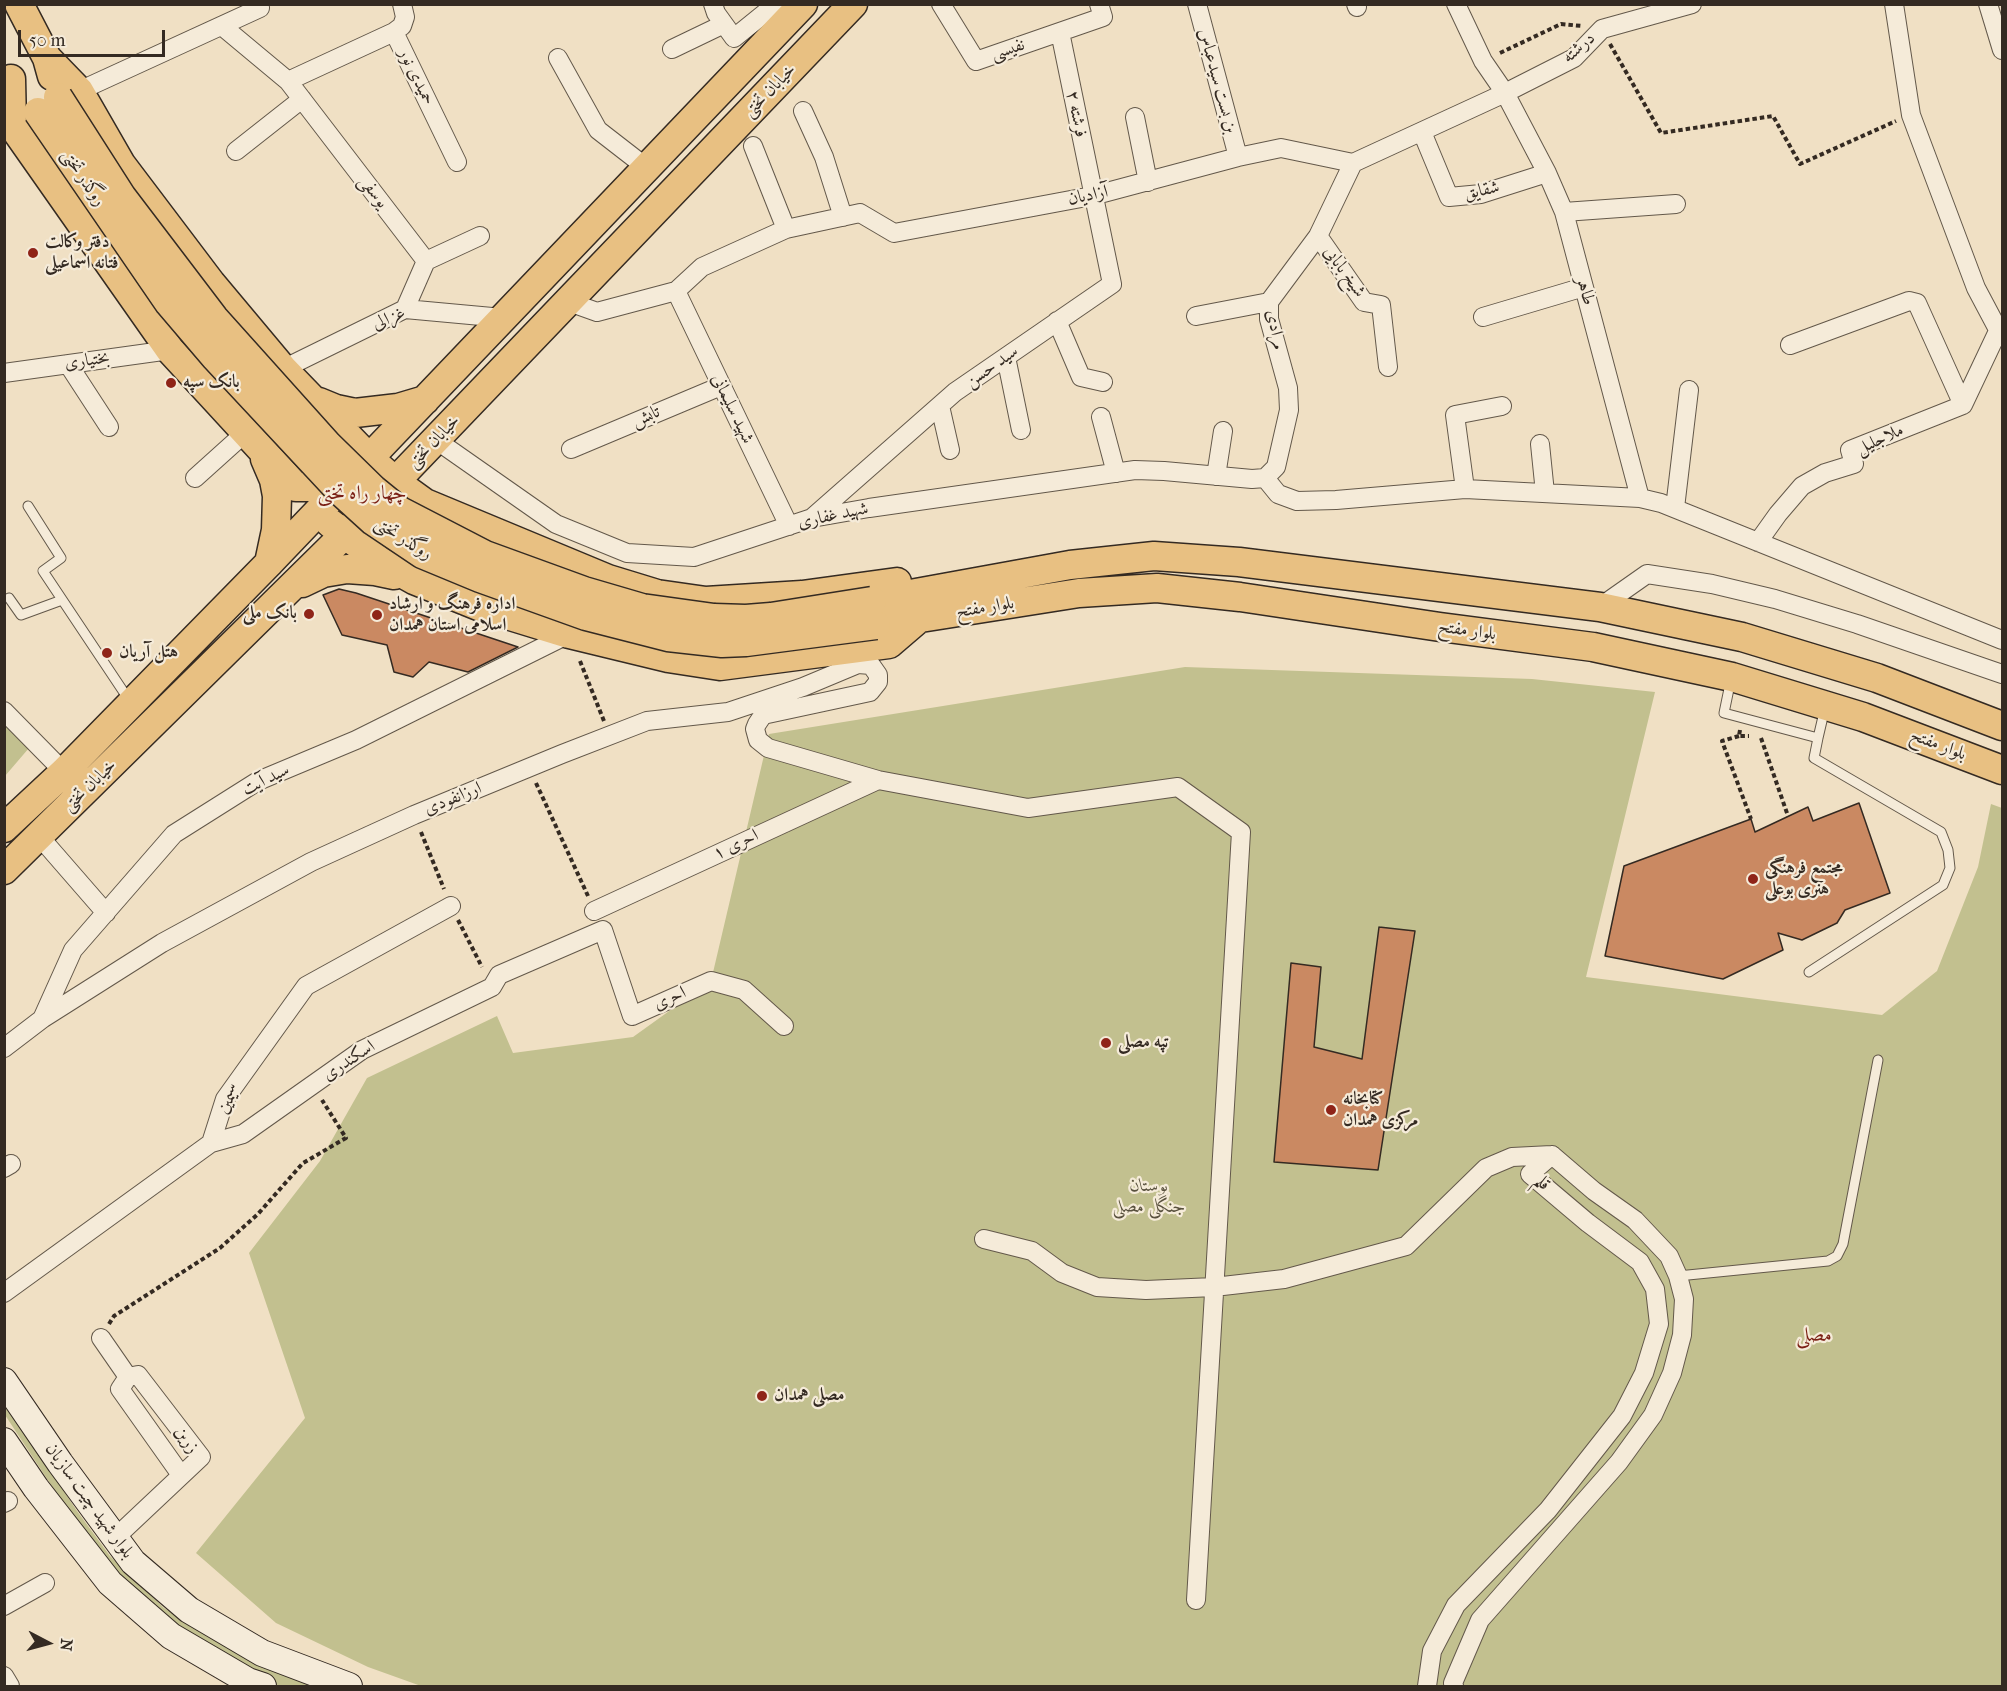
<!DOCTYPE html>
<html>
<head>
<meta charset="utf-8">
<style>
	body { margin:0 }
	#map { position:relative; width:2007px; height:1691px; overflow:hidden; background:#f0e0c4; font-family:"IM FELL French Canon",serif }
	canvas { display:block }
	.frame { position:absolute; inset:0; border:6px solid #342a22; pointer-events:none }
	.north { position:absolute; left:18px; top:1613px; width:60px; height:60px; -webkit-text-stroke:4px #f5ebd9; paint-order:stroke; rotate:96deg; font-size:16px; font-weight:700; line-height:24px; text-align:center; color:#342a22 }
	.north::after { content:''; display:block; margin:auto; width:21px; height:27px; background:#342a22; clip-path:polygon(50% 0,100% 100%,50% 72%,0 100%) }
	.scale { position:absolute; left:18px; top:30px; width:147px; height:27px; box-sizing:border-box; border:3px solid #342a22; border-top:0; padding-left:8px; font-size:18px; line-height:21px; white-space:nowrap; color:#342a22; -webkit-text-stroke:4px #f5ebd9; paint-order:stroke }
</style>
</head>
<body>
<div id="map">
<canvas width="2007" height="1691"></canvas>
<div class="frame"></div>
<div class="north">N</div>
<div class="scale">50 m</div>
</div>
<script>
const c = document.querySelector('canvas').getContext('2d');
c.lineJoin = 'round';
function paint(path, color) { c.fillStyle = color; c.fill(path, 'evenodd'); }
const poly = rows => new Path2D(rows.map(r => 'M' + r).join(''));
function trace(path, color, width, dash) { c.strokeStyle = color; c.lineWidth = width; c.lineCap = dash ? 'butt' : 'round'; c.setLineDash(dash || []); c.stroke(path); }
function drawText(font, color, halo, rows, align = 'center') {
  c.font = font + ' "IM FELL French Canon",Amiri,serif'; c.lineWidth = 4.5; c.setLineDash([]); c.textBaseline = 'middle'; c.strokeStyle = halo; c.fillStyle = color; for (const [text, x, y, turn = 0] of rows) {
    c.save(); c.translate(x, y); c.rotate((+turn || 0) * Math.PI / 180); c.textAlign = isNaN(turn) ? turn : align; if (halo) c.strokeText(text, 0, 0); c.fillText(text, 0, 0); c.restore();
  }
}
const green = poly([
	[1185,667,1532,679,1655,692,1586,977,1882,1015,1937,971,1978,867,1991,804,2002,808,2002,1686,421,1686,368,1667,276,1623,196,1553,305,1418,249,1253,320,1161,367,1078,497,1016,513,1053,633,1037,711,981,769,734],
	[5,724,29,748,5,776],
	[4,1401,77,1511,110,1556,164,1608,208,1637,260,1665,316,1686,279,1686,226,1660,186,1634,117,1574,82,1532,5,1415]
]);
const building = poly([
	[339,589,356,593,518,647,468,672,429,662,413,677,394,672,387,645,342,635,323,595,339,589],
	[1859,803,1890,893,1845,910,1837,923,1802,940,1778,933,1783,950,1723,979,1605,956,1624,866,1751,819,1755,832,1808,807,1813,821,1859,803],
	[1379,927,1415,931,1378,1170,1274,1162,1291,963,1321,967,1314,1047,1362,1059,1379,927]
]);
const path = poly([
	[1610,44,1661,133,1773,116,1800,164,1896,121],
	[1500,53,1561,24,1582,26],
	[580,661,604,721],
	[1740,730,1739,736,1749,736],
	[1739,736,1722,741,1751,819],
	[1761,738,1788,816],
	[536,783,588,896],
	[421,832,444,889],
	[458,920,482,967],
	[109,1324,114,1316,220,1248,258,1214,303,1163,346,1138,322,1100]
]);
const service = poly([
	[28,506,61,558,43,571,129,700],
	[9,598,21,615,62,600],
	[1731,679,1724,713,1818,738,1814,758,1941,832,1948,850,1950,868,1943,885,1809,972],
	[1818,738,1825,708],
	[1678,1276,1828,1261,1837,1256,1843,1244,1878,1060]
]);
const minor = poly([
	[713,4,716,13,734,38,776,4],
	[941,4,976,61,1103,17,1099,4],
	[1197,4,1238,157],
	[1356,4,1357,7],
	[1456,4,1483,61,1505,93,1547,173,1564,212,1640,498],
	[1894,4,1911,115,1976,288,2002,337],
	[1988,4,2002,50],
	[222,26,288,81,426,261,405,309],
	[394,32,402,26,405,17,402,4],
	[672,49,724,24],
	[558,58,598,130,647,168],
	[288,81,394,32,457,162],
	[79,91,260,8,259,4],
	[803,111,824,157,843,217],
	[1135,117,1148,182],
	[1422,132,1449,197,1481,194,1547,173],
	[753,146,786,229],
	[236,151,302,99],
	[1564,212,1676,204],
	[1318,236,1364,302,1381,305,1388,367],
	[426,261,480,236],
	[676,291,789,526],
	[569,302,597,312,676,291,702,267,786,229,860,213,894,233,1092,196,1238,157,1281,148,1353,163,1505,93,1574,58,1602,29,1692,4],
	[1196,316,1269,302],
	[1483,317,1584,287],
	[1057,321,1081,377,1103,382],
	[1790,345,1909,301,1917,303,1963,405],
	[1006,357,1021,430],
	[68,364,109,427],
	[283,369,405,309,503,318],
	[4,373,170,350],
	[940,406,950,450],
	[1101,417,1116,473],
	[436,440,556,524,627,553,694,557,812,518,869,508,1135,470,1164,471,1252,479,1265,478],
	[1540,444,1545,493],
	[571,449,721,386],
	[1216,476,1223,431],
	[195,478,245,433],
	[1265,478,1278,494,1297,501,1336,500,1465,489,1640,498,1661,503,2002,640],
	[1265,478,1276,467,1289,410,1288,388,1269,319,1269,302,1318,236,1353,163],
	[1465,489,1455,415,1502,406],
	[1675,508,1689,390],
	[813,517,955,392,1112,284,1060,32],
	[1758,542,1778,514,1802,486,1825,473,1854,464,1850,450,1963,405,1998,331,2002,326],
	[1600,607,1647,574,1712,584,1775,599,1857,624,2002,674],
	[858,664,871,665,878,675,878,682,870,692,763,715,757,724,755,729,758,740,768,748,878,780,1028,808,1178,787,1241,832,1196,1600],
	[4,711,64,772],
	[39,836,106,913],
	[594,911,878,780],
	[42,1019,73,950,174,834,258,781,356,740,569,634],
	[4,1048,42,1019,162,943,311,862,414,815,562,754,647,721,728,712,803,687,858,664,868,658],
	[211,1143,243,1134,362,1050,492,987,499,975,603,930,632,1016,711,981,744,990,784,1026],
	[4,1168,11,1164],
	[984,1239,1032,1251,1062,1273,1097,1287,1146,1290,1214,1287,1284,1279,1406,1246,1486,1168,1512,1157,1552,1155],
	[4,1293,211,1143,225,1099,306,986,451,906],
	[101,1338,128,1377,138,1375,201,1457,115,1538],
	[128,1377,120,1389,181,1475],
	[4,1503,8,1501],
	[4,1606,45,1583],
	[4,1676,10,1686],
	[1427,1686,1432,1651,1456,1605,1548,1510,1622,1416,1644,1373,1659,1324,1655,1289,1640,1262,1588,1223,1530,1174,1552,1155],
	[1454,1686,1453,1683,1480,1620,1619,1462,1653,1415,1672,1373,1682,1335,1684,1299,1678,1276,1669,1256,1635,1220,1594,1191,1552,1155]
]);
const secondary = poly([
	[4,1381,60,1463,133,1562,189,1610,262,1653,349,1686],
	[4,1441,36,1488,110,1583,171,1636,248,1681,263,1686]
]);
const primary = poly([
	[19,4,47,58,52,76],
	[47,58,79,91,121,164,211,283,283,369,369,458,396,482,425,503,608,579,657,594,706,601,802,595,897,582],
	[11,79,12,125,170,350,296,487,312,487,327,482,337,472,343,462],
	[319,402,336,409,355,413,398,408,425,400],
	[265,459,274,480,277,496,276,530,269,563],
	[330,523,380,561,414,580,481,607,569,634,668,658,720,666,889,644,917,620],
	[302,583,323,573,347,569,375,571,394,575],
	[872,601,1070,565,1154,556,1239,562,1600,607,1742,637,1877,678,2002,726],
	[876,625,1079,593,1157,588,1240,597,1440,627,1593,647,1732,677,1863,717,2002,770],
	[4,828,64,772,269,563,803,4],
	[4,870,344,535,853,4]
]);
const primaryBridge = poly([
	[58,97,122,197,214,318,328,445,373,489,400,511,485,555,584,591,642,608,714,618,746,619,771,617,872,601],
	[38,112,169,303,215,357,341,492,373,521,422,554,480,578,586,616,668,637,722,643,746,642,876,625]
]);
const markers = [
	[33,253,6,"#8f2418"],
	[171,383,6,"#8f2418"],
	[309,614,6,"#8f2418"],
	[377,615,6,"#8f2418"],
	[107,653,6,"#8f2418"],
	[1753,879,6,"#8f2418"],
	[1106,1043,6,"#8f2418"],
	[1331,1110,6,"#8f2418"],
	[762,1396,6,"#8f2418"]
];
const streetNames = [
	["درشته",1579,48,-41],
	["نفیسی",1008,50,-19],
	["حمیدی نور",416,77,64],
	["بن بست سیدعباس",1217,81,75],
	["خیابان تختی",770,91,-46],
	["فرشته ۲",1076,114,79],
	["روگذر تختی",83,178,56],
	["شقایق",1482,191,-12],
	["یوسفی",373,192,52],
	["آزادیان",1088,196,-12],
	["شیخ بابایی",1344,272,54],
	["طاهر",1585,291,75],
	["غزالی",389,319,-22],
	["مرادی",1275,330,80],
	["بختیاری",87,361,-8],
	["سید حسن",992,367,-35],
	["شهید سلیمانی",732,409,64],
	["تابش",646,417,-23],
	["ملاجلیل",1880,440,-25],
	["خیابان تختی",434,442,-46],
	["شهید غفاری",833,516,-12],
	["روگذر تختی",403,539,32],
	["بلوار مفتح",985,608,-9],
	["بلوار مفتح",1467,631,8],
	["بلوار مفتح",1938,745,21],
	["سید آیت",266,780,-26],
	["خیابان تختی",90,786,-44],
	["ارزانفودی",453,799,-22],
	["احری ۱",736,845,-25],
	["احری",670,999,-24],
	["اسکندری",349,1061,-33],
	["سیمین",229,1099,-63],
	["قلم",1542,1183,45],
	["زرین",186,1440,55],
	["بلوار شهید چیت سازیان",89,1501,54]
];
const poiNames = [
	["دفتر وکالت",45,243],
	["فتانه اسماعیلی",45,264],
	["بانک سپه",183,383],
	["اداره فرهنگ و ارشاد",389,605],
	["اسلامی استان همدان",389,626],
	["بانک ملی",297,614,"right"],
	["هتل آریان",119,653],
	["مجتمع فرهنگی",1765,869],
	["هنری بوعلی",1765,890],
	["تپه مصلی",1118,1043],
	["کتابخانه",1343,1100],
	["مرکزی همدان",1343,1121],
	["مصلی همدان",774,1396]
];
const parkNames = [
	["بوستان",1149,1187],
	["جنگلی مصلی",1149,1208]
];
const neighbourhoodNames = [
	["چهار راه تختی",362,494],
	["مصلی",1814,1336]
];
paint(green, '#c2c08f');
paint(building, '#ca8962');
trace(building, '#342a22', 1.5);
trace(service, '#63584a', 11);
trace(minor, '#63584a', 20);
trace(secondary, '#342a22', 28);
trace(primary, '#342a22', 31);
trace(path, '#342a22', 4, [4.5, 3]);
trace(service, '#f5ebd9', 9);
trace(minor, '#f5ebd9', 18);
trace(secondary, '#f5ebd9', 26);
trace(primary, '#e8c082', 28);
trace(primaryBridge, '#342a22', 31, []);
trace(primaryBridge, '#e8c082', 28);
for (const [x, y, r, color] of markers) { const dot = new Path2D(); dot.arc(x, y, r, 0, 2 * Math.PI); c.fillStyle = color; c.fill(dot); trace(dot, '#f5ebd9', 2); }
drawText('18px', '#342a22', '#f5ebd9', streetNames);
drawText('bold 18px', '#342a22', '#f5ebd9', poiNames, 'left');
drawText('italic 18px', '#58503d', '#f5ebd9', parkNames);
drawText('20px', '#7a1f14', '#f5ebd9', neighbourhoodNames);
</script>
</body>
</html>
